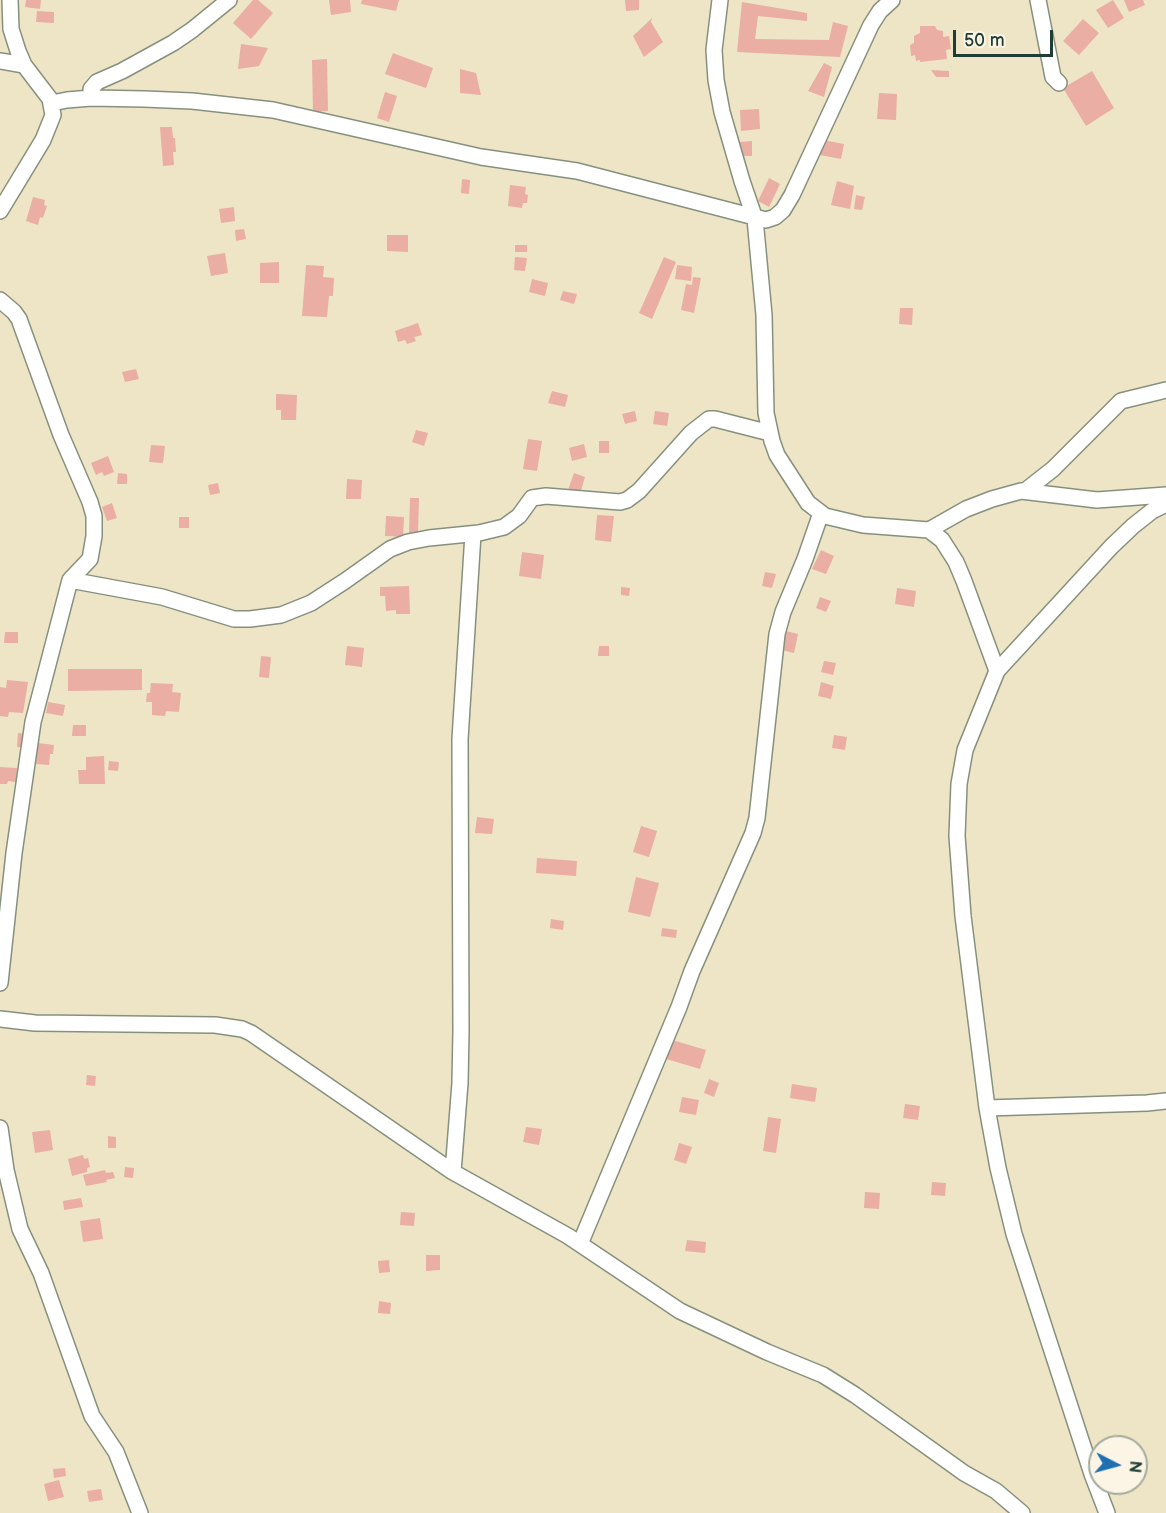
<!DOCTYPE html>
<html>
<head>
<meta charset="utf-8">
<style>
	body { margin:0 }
	#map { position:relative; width:1166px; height:1513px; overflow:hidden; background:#ede5c6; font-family:"Balsamiq Sans",sans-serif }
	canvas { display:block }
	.north { position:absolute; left:1088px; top:1435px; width:60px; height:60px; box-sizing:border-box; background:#fcf5e5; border:2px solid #a4ab9e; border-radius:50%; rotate:96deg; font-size:16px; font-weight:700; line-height:24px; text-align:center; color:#1f3d34 }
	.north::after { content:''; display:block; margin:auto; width:21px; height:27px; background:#1f6fb2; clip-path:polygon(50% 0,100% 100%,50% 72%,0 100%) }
	.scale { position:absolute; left:953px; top:30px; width:100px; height:27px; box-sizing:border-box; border:3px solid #1f3d34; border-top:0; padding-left:8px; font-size:18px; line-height:21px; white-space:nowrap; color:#1f3d34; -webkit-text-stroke:4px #fcf5e5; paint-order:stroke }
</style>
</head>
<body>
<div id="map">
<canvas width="1166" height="1513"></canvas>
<div class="north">N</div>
<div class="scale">50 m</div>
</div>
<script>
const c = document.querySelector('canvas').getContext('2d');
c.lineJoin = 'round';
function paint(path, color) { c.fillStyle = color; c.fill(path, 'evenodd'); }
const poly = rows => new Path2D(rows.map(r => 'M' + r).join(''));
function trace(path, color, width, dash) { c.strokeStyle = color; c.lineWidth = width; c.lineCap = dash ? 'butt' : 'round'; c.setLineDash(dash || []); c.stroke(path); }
const building = poly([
	[26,0,41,0,40,9,25,7],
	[253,0,258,0,273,13,251,39,233,23],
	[329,0,350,0,351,12,331,15],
	[362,0,399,0,396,11,361,4],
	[625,0,639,0,639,10,626,11],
	[1113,0,1124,18,1108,28,1096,10],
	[1124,0,1143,0,1145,5,1129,12],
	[742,2,807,13,807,21,758,16,755,39,829,40,833,22,848,26,840,57,737,52],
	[37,11,54,12,54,23,36,22],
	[652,18,651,22,663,42,644,57,633,36],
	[1083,19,1099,33,1079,55,1063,41],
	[920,26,935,26,937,30,943,31,943,37,949,36,951,49,946,50,947,59,920,62,920,60,916,61,915,55,911,56,910,45,914,43,914,36,920,33],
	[241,44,268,48,259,66,238,69],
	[393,53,433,68,426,88,385,74],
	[327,59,328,111,313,112,312,60],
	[824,63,832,67,824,97,808,91],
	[460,69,476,73,481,95,460,93],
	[931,70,949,71,949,77,936,77],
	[1092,71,1114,108,1086,126,1063,88],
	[385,92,397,96,389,122,377,118],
	[879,93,897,94,896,120,877,119],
	[759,109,760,129,741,131,740,110],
	[160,127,172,127,173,138,175,138,176,152,173,152,174,165,163,166],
	[823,140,844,144,841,159,820,155],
	[752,141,752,156,741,156,740,142],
	[769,178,780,184,769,207,758,201],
	[462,179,470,180,469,194,461,193],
	[837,181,854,186,850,209,831,205],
	[510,185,526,187,525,194,528,195,527,203,523,203,522,208,508,206],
	[856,195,865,197,862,210,854,209],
	[33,197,45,200,44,205,47,206,43,218,40,217,38,225,26,221],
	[234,207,235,221,221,223,219,209],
	[244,229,246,239,236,241,235,230],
	[387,235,408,235,408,252,387,251],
	[515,245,527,245,527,252,515,252],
	[225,253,228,273,211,276,207,256],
	[515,257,527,258,525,271,514,270],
	[664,257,676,262,652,319,639,313],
	[279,262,279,283,260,283,260,263],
	[306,265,324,266,323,277,334,278,333,296,329,296,327,317,302,316],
	[677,265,692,267,691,281,675,279],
	[693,277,701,278,694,313,681,310,686,284,692,285],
	[532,279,548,283,545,296,529,292],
	[563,291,577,294,574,304,560,300],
	[900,308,913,308,912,325,899,324],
	[418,323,422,335,414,337,416,341,407,344,405,340,398,342,395,331],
	[136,369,139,379,125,382,122,372],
	[552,391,568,395,565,407,548,403],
	[276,394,297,395,296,420,281,420,281,410,276,410],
	[635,411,637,421,625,424,622,414],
	[655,411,669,413,667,426,653,424],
	[416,430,428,433,424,446,412,442],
	[528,439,542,441,537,471,523,469],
	[599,441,609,441,609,453,599,453],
	[584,444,587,457,572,461,569,448],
	[151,445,165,446,163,463,149,462],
	[108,456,114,472,104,476,102,472,96,475,91,463],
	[118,473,127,474,127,484,117,484],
	[574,473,585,477,580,494,568,490],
	[347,479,362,480,361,499,346,499],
	[218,483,220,493,210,495,208,485],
	[410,498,419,498,418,533,409,533],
	[112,503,117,518,107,521,102,507],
	[597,515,614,516,611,542,595,540],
	[386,516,404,517,403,537,385,536],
	[179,517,189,517,189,528,179,528],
	[821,550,834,556,826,574,812,569],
	[522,552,544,555,541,579,519,576],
	[765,572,776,574,772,588,762,586],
	[409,586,410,614,396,614,396,610,386,611,385,596,380,596,380,587],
	[621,587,630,588,629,596,621,595],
	[897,588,916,591,914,607,895,604],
	[820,597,831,601,826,612,816,608],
	[786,631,798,634,794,653,782,650],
	[5,632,18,632,18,643,4,643],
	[347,646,364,648,362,667,345,665],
	[599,646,609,646,609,656,598,656],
	[261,656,271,657,269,678,259,677],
	[824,661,836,663,833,675,821,672],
	[68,669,142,669,142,690,68,691],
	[7,680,28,682,23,713,9,712,8,717,0,716,0,687,6,688],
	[821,682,834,686,831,699,818,696],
	[151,683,173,684,172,692,181,693,179,712,166,711,165,716,152,715,152,702,146,702,147,693,150,693],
	[48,702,65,705,63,716,46,713],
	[73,725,86,725,86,736,72,736],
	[18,733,27,734,26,748,17,747],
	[834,735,847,737,845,750,832,748],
	[38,743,54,745,53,754,50,754,49,765,36,764],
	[104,756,105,784,79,784,78,770,86,770,86,757],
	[109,761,119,762,118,771,108,770],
	[0,767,17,768,16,782,8,781,7,784,0,784],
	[477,817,494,819,492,834,475,833],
	[641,826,657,831,649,857,633,852],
	[537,858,577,861,576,876,536,873],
	[636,877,659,883,650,917,628,912],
	[551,919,564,921,563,930,550,928],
	[662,928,677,930,676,938,661,936],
	[669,1039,706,1050,700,1069,663,1058],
	[87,1075,96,1076,95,1086,86,1085],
	[709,1079,719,1083,714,1097,704,1093],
	[792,1084,817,1088,815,1102,790,1098],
	[682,1097,699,1100,696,1115,679,1112],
	[905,1104,920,1106,918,1120,903,1118],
	[768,1117,781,1119,776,1153,763,1151],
	[526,1127,542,1129,539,1145,523,1142],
	[50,1130,53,1150,35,1153,32,1132],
	[108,1136,116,1137,116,1148,108,1148],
	[679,1143,692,1147,686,1164,674,1160],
	[83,1155,84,1159,88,1158,90,1167,87,1168,87,1172,72,1176,68,1159],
	[125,1167,134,1168,133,1178,124,1177],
	[105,1170,106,1173,113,1172,115,1178,106,1180,107,1182,86,1186,83,1175],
	[932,1182,946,1183,945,1196,931,1195],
	[865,1192,880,1193,879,1209,864,1208],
	[81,1198,83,1207,64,1210,63,1201],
	[401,1212,415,1213,414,1226,400,1225],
	[100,1218,103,1239,83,1242,80,1221],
	[687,1240,706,1242,705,1253,685,1251],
	[426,1255,440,1255,440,1270,426,1271],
	[389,1260,390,1272,379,1273,378,1261],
	[379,1301,391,1303,390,1314,378,1313],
	[65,1468,66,1476,54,1478,53,1469],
	[59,1480,64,1497,48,1501,44,1484],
	[101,1489,103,1500,89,1502,87,1491]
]);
const minor = poly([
	[720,0,714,50,716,80,722,112,742,181,755,219,764,315,766,413,772,441,777,455,808,503,825,516,863,525,929,530,942,540,956,562,964,581,997,671,965,750,959,784,957,836,963,916,987,1108,998,1168,1014,1234,1092,1474,1107,1513],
	[1038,0,1053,77,1059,83],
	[0,61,24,65],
	[91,98,91,89,97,82,122,71,173,43,192,30,229,0],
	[52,103,67,100,91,98,144,99,192,101,273,110,481,157,577,171,766,220,775,217,783,210,792,195,871,25,880,11,892,0],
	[0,211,43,140,53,115,50,99,24,65,18,51,11,29,10,0],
	[0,300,14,312,19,319,61,435,90,502,94,516,94,536,90,559,70,580,33,722,14,853,0,983],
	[1025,491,1053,469,1121,401,1166,390],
	[929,530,966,509,992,499,1021,491,1097,500,1166,495],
	[70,580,162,597,234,619,250,619,281,615,311,603,345,581,390,549,408,542,429,538,479,533,504,527,519,516,532,498,546,496,620,502,627,500,639,491,691,433,709,419,715,419,770,433],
	[997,671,1111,547,1133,526,1152,511,1166,504],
	[0,1019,35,1023,215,1025,242,1029,251,1033,453,1172,568,1236,680,1311,767,1352,823,1375,855,1395,964,1473,996,1491,1022,1513],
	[987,1108,1147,1103,1166,1101],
	[0,1128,6,1170,20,1229,41,1273,92,1416,116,1452,140,1513],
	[453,1172,460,1083,461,1031,460,739,473,534],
	[580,1244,679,1007,692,971,753,833,757,818,777,634,783,612,805,559,821,513]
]);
paint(building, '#eaaea4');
trace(minor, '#86917d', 18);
trace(minor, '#fff', 15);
</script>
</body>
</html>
